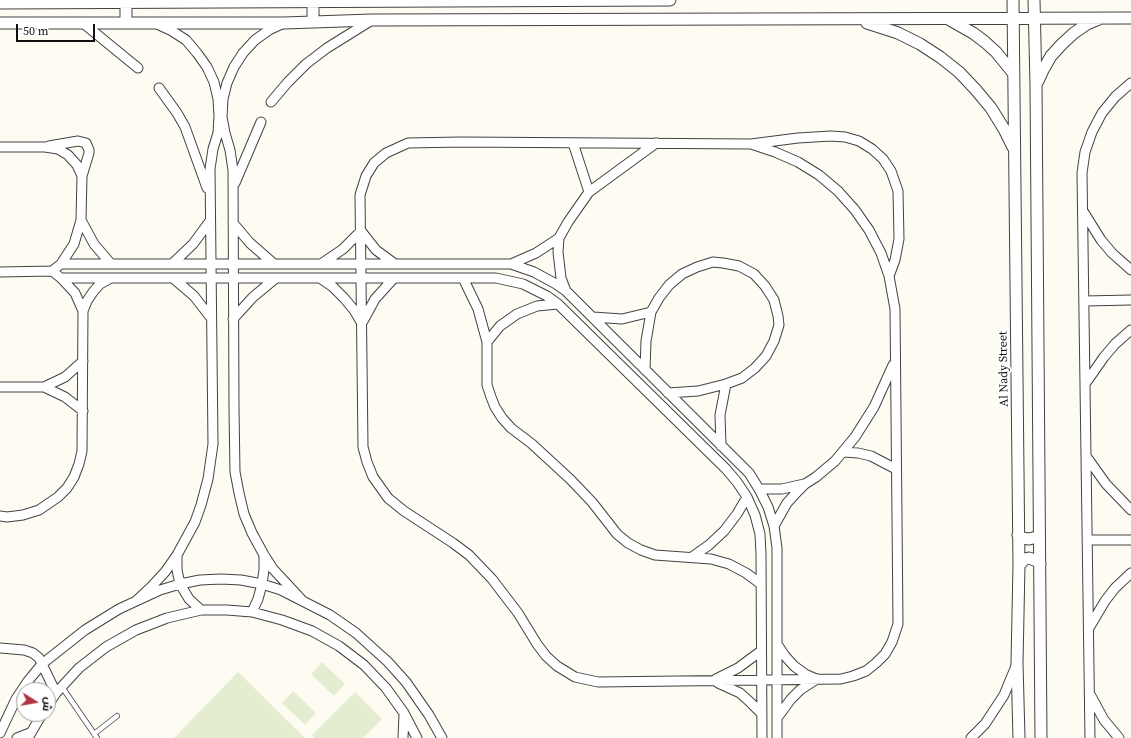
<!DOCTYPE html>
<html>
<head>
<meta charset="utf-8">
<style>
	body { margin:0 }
	#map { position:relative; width:1131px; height:738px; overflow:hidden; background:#fefbf3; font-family:"Source Serif 4",Cairo,serif }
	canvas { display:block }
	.north { position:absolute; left:16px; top:682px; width:40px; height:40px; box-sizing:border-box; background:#fff; border:1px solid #9f9f9f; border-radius:50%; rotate:101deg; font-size:11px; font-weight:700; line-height:16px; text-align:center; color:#0f0f0f }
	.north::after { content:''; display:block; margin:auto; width:14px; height:18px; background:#b03641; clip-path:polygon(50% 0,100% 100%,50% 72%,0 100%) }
	.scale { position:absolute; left:16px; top:24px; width:79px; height:18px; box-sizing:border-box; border:2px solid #0f0f0f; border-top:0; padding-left:5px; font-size:12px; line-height:14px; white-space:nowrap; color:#0f0f0f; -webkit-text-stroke:3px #fff; paint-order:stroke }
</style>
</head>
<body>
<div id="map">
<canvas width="1131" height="738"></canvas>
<div class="north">ش</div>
<div class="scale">50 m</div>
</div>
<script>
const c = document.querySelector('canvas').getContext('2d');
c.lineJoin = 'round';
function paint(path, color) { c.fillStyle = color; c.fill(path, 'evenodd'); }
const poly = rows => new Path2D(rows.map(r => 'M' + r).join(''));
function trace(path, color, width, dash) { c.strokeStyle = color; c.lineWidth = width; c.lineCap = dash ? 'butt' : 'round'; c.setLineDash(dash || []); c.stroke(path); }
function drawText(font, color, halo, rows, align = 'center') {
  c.font = font + ' "Source Serif 4",serif'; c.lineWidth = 4; c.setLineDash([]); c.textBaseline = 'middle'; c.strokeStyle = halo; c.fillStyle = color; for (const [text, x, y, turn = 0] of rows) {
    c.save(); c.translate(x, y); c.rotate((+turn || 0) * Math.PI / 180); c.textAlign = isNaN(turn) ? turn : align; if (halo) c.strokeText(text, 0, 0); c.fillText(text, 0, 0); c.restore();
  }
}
const pitch = poly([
	[322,662,345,684,334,696,311,674],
	[238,672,305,738,174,738],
	[293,691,316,713,305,725,282,703],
	[355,692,382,719,363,738,314,738,312,735]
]);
const service = poly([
	[62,687,97,738],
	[94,734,117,716]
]);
const minor = poly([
	[83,23,138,68],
	[284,23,269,30,255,40,243,53,234,67,227,83,223,99,222,117,225,133,230,150,233,170,234,409,235,472,239,493,244,514,252,533,264,555,273,569,301,599],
	[159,88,177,113,185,127,207,188],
	[271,102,288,82,306,64,327,48,372,20],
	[573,143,589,192],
	[751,144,798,138,831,136,845,137,859,141,872,149,883,159,891,171,898,191,899,239,895,260,889,276,895,309,898,624,892,642,885,654,876,663,866,671,853,676,841,679,598,682,575,677,557,666,546,656,537,644,518,613,492,579,469,555,453,543,404,511,388,498,373,477,367,462,363,447,360,195,366,176,374,163,386,153,408,143,461,142,751,144,775,152,798,162,819,175,838,191,855,210,869,230,881,253,889,276],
	[49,146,78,141,86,143,89,150,89,153,82,176],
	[0,147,45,147,58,149,68,155,77,165,82,176,81,220,74,244,61,264],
	[235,183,261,122],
	[1083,211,1101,240,1112,253,1131,270],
	[81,220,94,244,111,264],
	[233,223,250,243,274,264],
	[172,264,193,244,210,221],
	[321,264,343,249,361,231,376,250,395,264],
	[511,264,536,253,559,238],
	[52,271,61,264,511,264,534,272,556,284,566,291,749,473,759,489,768,507,774,526,777,548,777,738],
	[0,272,52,271,61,278,496,278,523,284,547,296,558,304,726,469,737,482,747,497,755,515,760,534,761,554,762,738],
	[61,278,75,293,83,311],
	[173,278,194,296,211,318],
	[320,278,333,287,344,298,354,310,361,322],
	[463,278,478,309,487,342,487,385,491,397,495,407,502,418,511,428,532,444,570,479,592,502,617,534,628,543,641,550,655,555,711,559,729,564,746,573,761,584],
	[566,291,561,278,558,252,559,238,568,222,589,192,656,143],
	[1084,301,1131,300],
	[593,317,622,319,651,312],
	[233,319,253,297,276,278],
	[363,321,375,299,394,278],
	[487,342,500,326,517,314,537,306,558,304],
	[645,370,646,341,651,312,659,298,669,285,682,274,697,267,713,262,723,263,739,266,754,274,765,286,774,300,778,316,779,325,774,341,766,356,755,368,742,378,726,384,698,391,668,393],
	[1085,384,1104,357,1115,344,1131,330],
	[0,387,44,387,65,377,83,361],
	[44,387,65,397,83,411],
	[721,446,720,415,726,384],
	[844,452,858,453,871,456,896,469],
	[1086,456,1106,484,1131,510],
	[759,489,782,489,804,484],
	[0,516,7,517,23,515,39,510,58,497,67,488,74,477,79,464,82,451,83,311,87,301,93,292,100,284,109,279],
	[774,526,787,503,796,493,805,484,816,477,835,461,855,437,874,407,893,365],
	[1087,540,1131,540],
	[177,555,177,570,180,584,189,599,201,610],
	[692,557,709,545,724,531,737,514,747,497],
	[136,601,151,587,165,572,177,555,195,522,201,505,208,479,213,444,210,169,213,149,218,133,219,116,218,99,214,82,207,67,197,53,186,40,172,31,157,24],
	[252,612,258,599,262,584,264,570,264,556],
	[1089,628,1105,601,1115,588,1131,573],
	[777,644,785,656,794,666,805,674,814,678],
	[0,648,24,650,33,653,39,658,42,664,56,693],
	[716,679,738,668,761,651],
	[718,683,740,693,751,703,762,714],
	[1091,696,1104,720,1119,738],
	[48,705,56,693,79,668,106,647,136,630,167,618,201,610,227,610,252,612,282,620,312,631,339,646,364,665,386,688,404,713,417,738],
	[777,718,791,699,800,690,817,679],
	[0,733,16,699,28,681,42,664,85,630,119,609,160,590,180,584,200,580,221,579,241,580,262,584,281,590,330,615,356,633,388,662,406,682,429,715,442,738],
	[17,738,30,733],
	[28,738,42,714],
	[403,738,404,714],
	[971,738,985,724,1004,695,1016,666],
	[1090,738,1082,173,1085,152,1092,132,1102,113,1115,97,1131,83]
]);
const tertiary = poly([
	[1013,0,1019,565,1017,663,1019,738],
	[1034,0,1036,85,1041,738],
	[0,3,670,0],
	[126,3,126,23],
	[950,20,973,33,985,42,996,52,1014,74],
	[313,22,313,2],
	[0,23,284,23,372,20,1131,18],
	[867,23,898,33,920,44,940,57,959,72,976,90,991,108,1004,129,1013,147],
	[1038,81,1043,70,1051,56,1062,44,1074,33,1087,24,1099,19],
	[1018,535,1022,538,1029,539,1037,537,1039,534],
	[1019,565,1025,559,1029,558,1037,561,1040,564]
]);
const streetNames = [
	["Al Nady Street",1004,369,-91]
];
paint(pitch, '#e4edd0');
trace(service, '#424242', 6);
trace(minor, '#424242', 11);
trace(tertiary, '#424242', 13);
trace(service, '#fff', 4.5);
trace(minor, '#fff', 9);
trace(tertiary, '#fff', 11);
drawText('12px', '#0f0f0f', '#fff', streetNames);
</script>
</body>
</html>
